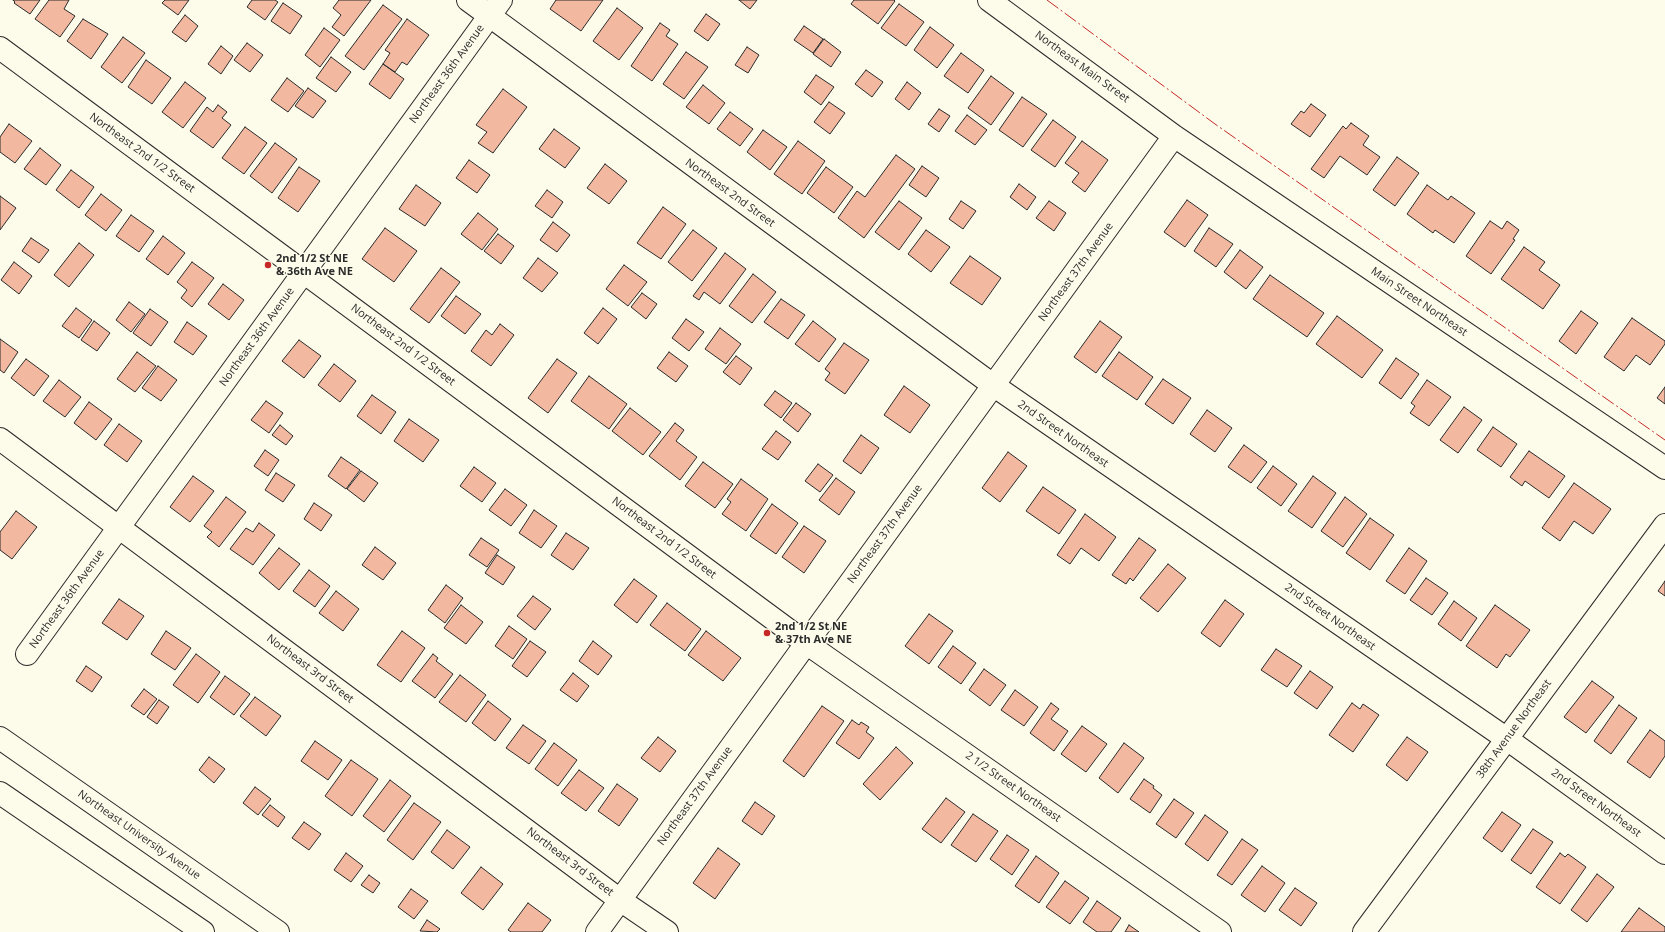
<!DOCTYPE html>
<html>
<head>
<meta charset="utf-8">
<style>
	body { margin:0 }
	canvas { display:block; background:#fdfbea }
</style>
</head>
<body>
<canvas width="1665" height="932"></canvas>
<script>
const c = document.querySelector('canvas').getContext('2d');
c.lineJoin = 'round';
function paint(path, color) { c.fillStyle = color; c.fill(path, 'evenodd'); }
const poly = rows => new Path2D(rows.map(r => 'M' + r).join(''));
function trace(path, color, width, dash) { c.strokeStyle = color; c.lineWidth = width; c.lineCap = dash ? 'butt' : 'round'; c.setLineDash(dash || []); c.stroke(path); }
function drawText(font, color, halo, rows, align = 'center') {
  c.font = font + ' "Open Sans",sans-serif'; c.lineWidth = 3; c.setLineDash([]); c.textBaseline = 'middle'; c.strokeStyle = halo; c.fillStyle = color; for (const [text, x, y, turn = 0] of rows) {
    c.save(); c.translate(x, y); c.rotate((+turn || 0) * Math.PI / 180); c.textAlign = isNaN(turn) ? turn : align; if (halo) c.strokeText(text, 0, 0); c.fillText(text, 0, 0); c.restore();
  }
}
const building = poly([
	[13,0,40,0,30,14,14,3,15,2,13,0],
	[49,0,69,0,64,9,75,16,60,37,35,19,49,0],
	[165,0,189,0,178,15,162,3,165,0],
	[252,0,275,0,278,2,265,20,247,7,252,0],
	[339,0,371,0,344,36,332,27,341,15,333,8,339,0],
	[556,0,603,0,581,31,550,9,556,0],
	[739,0,757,0,750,9,739,0],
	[854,0,894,0,895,1,878,24,851,4,854,0],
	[283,3,302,16,290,34,271,21,283,3],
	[899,4,924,22,906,46,881,28,899,4],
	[383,5,402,19,364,70,345,56,383,5],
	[617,8,643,28,619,60,593,41,617,8],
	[706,14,720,24,708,41,694,31,706,14],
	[185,15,198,26,186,42,172,32,185,15],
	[83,19,108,34,91,59,67,41,83,19],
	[407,19,429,35,407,65,402,62,395,72,383,64,390,53,385,50,407,19],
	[660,23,670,30,666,36,678,44,652,81,631,66,660,23],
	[804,26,823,39,813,53,794,40,804,26],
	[930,27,954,45,937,68,914,50,930,27],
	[324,28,340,40,320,67,305,55,324,28],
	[123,37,145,53,122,83,101,67,123,37],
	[824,39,841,52,831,67,813,54,824,39],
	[247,43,263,55,250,72,234,60,247,43],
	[221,46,233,56,221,74,208,64,221,46],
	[747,47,759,55,748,73,735,65,747,47],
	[686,52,708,67,684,99,663,84,686,52],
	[961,53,984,70,968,93,944,76,961,53],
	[331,57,351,72,336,92,316,78,331,57],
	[146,60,171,78,152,104,128,87,146,60],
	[383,64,404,79,390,99,369,84,383,64],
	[866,70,883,82,872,97,855,84,866,70],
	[816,75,834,87,821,105,804,92,816,75],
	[991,76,1014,93,991,125,968,108,991,76],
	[287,78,304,91,288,112,271,100,287,78],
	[185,82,206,98,183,128,162,112,185,82],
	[907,82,921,93,909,110,895,99,907,82],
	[703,85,725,103,709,124,686,107,703,85],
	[308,88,326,101,313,118,295,106,308,88],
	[503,89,527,107,493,153,478,143,487,132,476,125,503,89],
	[1022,97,1047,114,1023,147,999,130,1022,97],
	[829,102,845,113,830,134,814,122,829,102],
	[1311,104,1326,115,1310,137,1291,124,1301,111,1304,113,1311,104],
	[218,105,227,112,222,118,231,125,213,148,190,131,207,107,213,112,218,105],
	[939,109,950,116,939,132,928,124,939,109],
	[730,112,753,129,740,146,717,129,730,112],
	[967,115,987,130,975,145,955,131,967,115],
	[1053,120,1076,137,1055,167,1031,150,1053,120],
	[1351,123,1369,136,1363,145,1380,157,1367,175,1340,156,1324,178,1311,169,1343,126,1346,129,1351,123],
	[9,124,32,141,15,163,0,152,0,137,9,124],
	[245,127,267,143,244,174,222,158,245,127],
	[554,129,580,148,565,168,539,149,554,129],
	[763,130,787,147,770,170,747,152,763,130],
	[798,141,825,161,802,194,774,174,798,141],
	[1082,141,1108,160,1085,192,1072,182,1079,173,1065,163,1082,141],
	[275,143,297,159,272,193,250,176,275,143],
	[40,148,61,165,46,185,24,169,40,148],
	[896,155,915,169,864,238,838,218,857,191,865,197,896,155],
	[1397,157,1419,173,1395,206,1373,190,1397,157],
	[469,160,490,175,477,193,456,178,469,160],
	[605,164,627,181,609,204,587,188,605,164],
	[922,166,939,178,926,197,909,185,922,166],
	[299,167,320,181,298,212,278,198,299,167],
	[826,167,853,187,834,213,807,193,826,167],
	[71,170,94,187,79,208,56,190,71,170],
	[1019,184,1036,197,1027,210,1010,197,1019,184],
	[416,185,441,203,425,226,399,209,416,185],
	[1427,185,1448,200,1451,196,1475,213,1454,243,1435,230,1433,233,1407,214,1427,185],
	[547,190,563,202,552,218,535,206,547,190],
	[101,194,122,210,106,231,85,215,101,194],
	[0,196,16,208,0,230,0,196],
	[1187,200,1208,215,1185,247,1164,232,1187,200],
	[899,201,922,218,899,250,875,232,899,201],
	[961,201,976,211,963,229,949,219,961,201],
	[1049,201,1066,213,1054,231,1036,218,1049,201],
	[663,207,686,224,661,259,637,243,663,207],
	[478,213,498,229,482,250,461,234,478,213],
	[131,215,154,231,139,252,116,236,131,215],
	[1490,221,1502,229,1507,221,1519,230,1513,239,1515,240,1491,274,1466,256,1490,221],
	[553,222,570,235,557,252,540,240,553,222],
	[385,228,417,251,394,282,362,259,385,228],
	[1209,228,1233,244,1216,267,1194,251,1209,228],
	[693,230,717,248,692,281,668,262,693,230],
	[926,230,950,247,931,272,908,254,926,230],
	[498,234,514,246,501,264,484,251,498,234],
	[163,236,185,253,168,275,146,259,163,236],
	[31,238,49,250,39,263,22,251,31,238],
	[79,243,94,255,69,287,54,275,79,243],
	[1524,247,1545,262,1539,270,1560,285,1543,309,1501,279,1524,247],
	[1240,250,1263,267,1246,289,1224,272,1240,250],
	[725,253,746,269,720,304,704,292,699,300,693,296,725,253],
	[970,256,1001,278,982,305,950,283,970,256],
	[538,258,558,273,542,292,523,278,538,258],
	[14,262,32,276,19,294,1,280,14,262],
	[192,262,214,278,192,307,181,298,187,290,177,282,192,262],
	[624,265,647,282,628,306,606,289,624,265],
	[441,268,460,282,429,323,410,309,441,268],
	[753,274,776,292,752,323,729,306,753,274],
	[1270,275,1324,313,1307,337,1253,299,1270,275],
	[223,284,244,300,229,320,208,304,223,284],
	[642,293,657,304,646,319,631,307,642,293],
	[456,296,481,314,465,334,441,316,456,296],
	[781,299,805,315,788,339,764,322,781,299],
	[129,302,145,314,131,332,116,320,129,302],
	[76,308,92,320,79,338,62,326,76,308],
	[603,308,617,319,598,344,584,333,603,308],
	[150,309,168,322,151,346,133,333,150,309],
	[1581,311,1598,323,1576,354,1559,341,1581,311],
	[1337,316,1383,350,1362,378,1316,344,1337,316],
	[1632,318,1665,341,1665,344,1650,365,1636,355,1624,371,1604,357,1632,318],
	[686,319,704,332,689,351,672,338,686,319],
	[94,321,110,333,97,351,81,340,94,321],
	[813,321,836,339,819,362,795,344,813,321],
	[1100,321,1122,337,1096,373,1074,357,1100,321],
	[187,322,207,336,193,355,174,342,187,322],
	[500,324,514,335,491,366,471,351,486,330,492,335,500,324],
	[720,328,741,344,726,364,705,349,720,328],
	[0,339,18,352,4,373,0,370,0,339],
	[299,340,321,356,304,378,282,361,299,340],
	[844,343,869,360,845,394,825,380,830,373,825,369,844,343],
	[137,352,156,366,135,392,117,379,137,352],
	[669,352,688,366,676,382,657,368,669,352],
	[1119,352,1153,377,1137,400,1102,376,1119,352],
	[736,356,752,368,740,385,723,372,736,356],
	[1396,358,1419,374,1401,399,1379,383,1396,358],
	[26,359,49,376,34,396,11,378,26,359],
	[557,359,577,373,548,413,528,398,557,359],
	[334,364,356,381,340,402,318,385,334,364],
	[158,366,177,380,161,401,142,388,158,366],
	[589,376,627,404,609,429,571,401,589,376],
	[1163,379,1191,398,1173,424,1145,404,1163,379],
	[59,380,81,397,65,417,43,401,59,380],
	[1427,380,1451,397,1429,426,1410,413,1415,406,1411,403,1427,380],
	[904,386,930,405,910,433,884,415,904,386],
	[1665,387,1665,404,1657,398,1665,387],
	[775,391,792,403,781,418,764,405,775,391],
	[372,395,396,412,381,434,357,416,372,395],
	[266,401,283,413,269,433,251,420,266,401],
	[89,402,112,419,96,440,74,423,89,402],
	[796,403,811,414,798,432,783,420,796,403],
	[1464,407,1482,420,1458,453,1440,440,1464,407],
	[630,408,661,432,643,455,612,431,630,408],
	[1207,410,1232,428,1215,452,1190,434,1207,410],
	[409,419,439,440,423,462,394,441,409,419],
	[675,423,684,430,676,441,697,457,680,480,649,456,675,423],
	[119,424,142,441,127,462,104,445,119,424],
	[280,425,293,436,286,445,272,435,280,425],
	[1493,427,1517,444,1501,467,1477,450,1493,427],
	[776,431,791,442,778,460,762,449,776,431],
	[861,435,879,448,861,474,843,461,861,435],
	[1244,445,1267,462,1251,483,1228,467,1244,445],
	[265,450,279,460,268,476,254,466,265,450],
	[1529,451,1565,476,1549,498,1525,481,1522,486,1510,477,1529,451],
	[1008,452,1027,466,1000,502,982,488,1008,452],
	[341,457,360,470,346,489,328,476,341,457],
	[703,462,733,484,715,508,685,486,703,462],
	[818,464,833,475,820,492,805,481,818,464],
	[1273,466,1297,484,1281,506,1257,488,1273,466],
	[474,467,496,483,482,502,460,486,474,467],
	[361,471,378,483,364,502,347,489,361,471],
	[276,473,295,485,283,502,265,490,276,473],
	[193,476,214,491,190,522,170,507,193,476],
	[1313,476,1336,493,1312,528,1288,511,1313,476],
	[836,478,855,492,839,515,819,500,836,478],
	[741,479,768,499,746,531,722,514,731,502,727,499,741,479],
	[1574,483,1611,509,1593,534,1574,521,1560,541,1542,528,1574,483],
	[1043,487,1076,510,1059,534,1026,511,1043,487],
	[505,489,527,505,511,526,489,510,505,489],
	[226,497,246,512,219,547,207,537,212,532,204,526,226,497],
	[1345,497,1367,514,1343,547,1321,531,1345,497],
	[314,503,332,515,321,531,304,519,314,503],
	[772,504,798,523,776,554,750,536,772,504],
	[534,510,557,526,541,548,519,533,534,510],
	[16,511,37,527,12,559,0,550,0,532,16,511],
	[1085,514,1116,537,1099,561,1081,548,1070,564,1057,555,1085,514],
	[1370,518,1394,535,1370,570,1346,553,1370,518],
	[259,523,275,535,253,565,230,549,246,528,253,532,259,523],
	[804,526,826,541,804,573,782,557,804,526],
	[566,533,589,548,573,570,551,555,566,533],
	[481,538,499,550,487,567,469,555,481,538],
	[1139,538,1156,550,1133,581,1130,578,1126,584,1112,575,1139,538],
	[375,547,396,563,383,580,362,565,375,547],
	[279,548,300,564,279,590,259,573,279,548],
	[1409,548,1427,561,1405,594,1386,581,1409,548],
	[497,555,515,567,503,585,485,573,497,555],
	[1168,564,1186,578,1158,612,1140,598,1168,564],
	[309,570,330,586,315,607,293,591,309,570],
	[1426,578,1448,593,1432,615,1410,600,1426,578],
	[634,579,657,596,637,623,614,605,634,579],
	[1665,581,1665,596,1658,591,1665,581],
	[446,585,463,598,445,623,428,610,446,585],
	[336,591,359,609,343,631,319,613,336,591],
	[533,596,551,609,535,630,517,616,533,596],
	[119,599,144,616,127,640,102,623,119,599],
	[1225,600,1244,614,1220,647,1201,633,1225,600],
	[1454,601,1477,618,1461,641,1438,624,1454,601],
	[667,603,701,629,685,651,650,625,667,603],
	[461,605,483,622,466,644,444,628,461,605],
	[1495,605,1530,630,1510,657,1506,654,1497,668,1466,646,1495,605],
	[929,614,953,631,929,664,905,646,929,614],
	[509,626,527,639,513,659,495,646,509,626],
	[166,631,191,648,175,670,151,654,166,631],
	[402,631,425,648,401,682,377,665,402,631],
	[706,631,741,658,723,681,688,655,706,631],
	[530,641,546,652,527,677,512,666,530,641],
	[593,641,612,656,598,675,579,661,593,641],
	[953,646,976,663,961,684,938,667,953,646],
	[1276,649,1302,666,1287,687,1261,670,1276,649],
	[196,654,220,672,198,703,173,685,196,654],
	[433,654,438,658,436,661,453,674,435,698,412,681,433,654],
	[86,666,102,677,92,692,76,681,86,666],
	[984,669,1006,685,990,706,969,690,984,669],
	[1310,671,1333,687,1317,709,1294,693,1310,671],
	[573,673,589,686,577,702,560,690,573,673],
	[460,675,486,695,466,722,439,702,460,675],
	[225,676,250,694,234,715,210,697,225,676],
	[1592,681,1614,697,1586,733,1564,717,1592,681],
	[144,689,157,699,144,715,131,706,144,689],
	[1015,690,1038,707,1024,726,1001,710,1015,690],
	[255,697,281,716,266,736,240,716,255,697],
	[159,700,169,707,157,724,147,717,159,700],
	[488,701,511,719,495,741,472,723,488,701],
	[1051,703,1059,709,1051,719,1068,731,1054,751,1030,733,1051,703],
	[1352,703,1360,709,1363,704,1379,715,1353,752,1329,735,1352,703],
	[1619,705,1637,718,1611,754,1594,741,1619,705],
	[822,706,844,721,804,777,783,761,822,706],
	[852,720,859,725,861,722,869,727,866,732,874,738,859,759,836,743,852,720],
	[523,725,546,741,529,764,506,748,523,725],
	[1082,726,1107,744,1086,772,1061,754,1082,726],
	[1650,730,1665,741,1665,756,1650,778,1627,762,1650,730],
	[658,737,676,751,660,772,641,758,658,737],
	[1407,737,1428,752,1407,781,1386,765,1407,737],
	[315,741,342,760,328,780,301,761,315,741],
	[554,743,577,760,558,786,535,769,554,743],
	[1124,743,1144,758,1118,793,1099,778,1124,743],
	[896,747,913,763,880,800,863,784,896,747],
	[209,757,225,769,214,783,199,770,209,757],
	[351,760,378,779,352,816,325,796,351,760],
	[579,770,604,788,586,811,561,793,579,770],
	[1144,779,1154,786,1153,788,1162,795,1150,813,1130,799,1144,779],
	[390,780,411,796,384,832,363,816,390,780],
	[617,784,638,799,619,826,598,811,617,784],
	[255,787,271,799,258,815,243,803,255,787],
	[946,798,965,812,941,843,922,829,946,798],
	[1174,799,1194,813,1176,838,1156,824,1174,799],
	[755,802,775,816,762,835,742,821,755,802],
	[414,803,441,822,413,860,387,840,414,803],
	[270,805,285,817,278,827,262,815,270,805],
	[1502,812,1521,825,1502,852,1483,838,1502,812],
	[973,814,998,831,976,862,951,845,973,814],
	[1205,815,1228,832,1208,861,1185,844,1205,815],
	[304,822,321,834,309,850,292,838,304,822],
	[1533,829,1553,842,1531,874,1511,860,1533,829],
	[447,830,470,847,453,869,431,852,447,830],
	[1007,835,1029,850,1012,875,990,859,1007,835],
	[1242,839,1258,850,1232,885,1217,875,1242,839],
	[718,848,740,864,715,899,693,883,718,848],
	[346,853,363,866,351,882,334,870,346,853],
	[1560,853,1565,857,1568,854,1586,867,1560,904,1536,887,1560,853],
	[1036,856,1059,873,1039,903,1015,886,1036,856],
	[1262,866,1285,883,1265,912,1241,895,1262,866],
	[481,867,503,884,483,910,461,893,481,867],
	[1597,874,1614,887,1587,922,1571,910,1597,874],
	[369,875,380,883,373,893,361,885,369,875],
	[1065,881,1089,898,1070,924,1046,907,1065,881],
	[1295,888,1317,903,1301,926,1279,910,1295,888],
	[411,889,428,901,414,919,398,907,411,889],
	[1097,901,1121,918,1111,932,1097,932,1083,922,1097,901],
	[528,903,551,920,542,932,511,932,508,930,528,903],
	[1639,908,1665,927,1665,932,1621,932,1639,908],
	[427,920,440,929,437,932,420,931,427,920],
	[1129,925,1139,932,1125,932,1129,925]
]);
const minor = poly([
	[468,0,993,385,1507,739,1665,853],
	[989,0,1174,136,1665,468],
	[0,48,806,643,1220,932],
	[0,439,620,900,667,932],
	[27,654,501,0],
	[597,932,1174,136],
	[1364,932,1665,525]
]);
const major = poly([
	[0,738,278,932],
	[0,793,203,932]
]);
const power = poly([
	[1047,0,1215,124,1665,440]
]);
const markers = [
	[268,265,4,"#c62828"],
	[767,633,4,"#c62828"]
];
const streetNames = [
	["Northeast Main Street",1082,67,36],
	["Northeast 36th Avenue",447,74,-54],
	["Northeast 2nd 1/2 Street",142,153,36],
	["Northeast 2nd Street",730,193,36],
	["Northeast 37th Avenue",1076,272,-54],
	["Main Street Northeast",1419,302,34],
	["Northeast 36th Avenue",257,337,-54],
	["Northeast 2nd 1/2 Street",403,345,37],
	["2nd Street Northeast",1063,434,35],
	["Northeast 37th Avenue",885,534,-54],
	["Northeast 2nd 1/2 Street",664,538,37],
	["Northeast 36th Avenue",67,599,-54],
	["2nd Street Northeast",1330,617,35],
	["Northeast 3rd Street",310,669,37],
	["38th Avenue Northeast",1514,729,-54],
	["2 1/2 Street Northeast",1013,787,35],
	["Northeast 37th Avenue",695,796,-54],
	["2nd Street Northeast",1596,803,36],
	["Northeast University Avenue",139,835,35],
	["Northeast 3rd Street",570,862,37]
];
const poiNames = [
	["2nd 1/2 St NE",276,259],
	["& 36th Ave NE",276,272],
	["2nd 1/2 St NE",775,627],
	["& 37th Ave NE",775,640]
];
paint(building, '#f2b8a0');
trace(building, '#2b2b2b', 1);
trace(minor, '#2b2b2b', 24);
trace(major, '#2b2b2b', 24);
trace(minor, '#fdfbea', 22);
trace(major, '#fdfbea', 22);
trace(power, '#c62828', 1, [14, 3, 2, 3]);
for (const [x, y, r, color] of markers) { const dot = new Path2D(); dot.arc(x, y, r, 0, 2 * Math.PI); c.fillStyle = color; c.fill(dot); trace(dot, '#fdfbea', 1.5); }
drawText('11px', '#2b2b2b', '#fdfbea', streetNames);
drawText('bold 11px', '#2b2b2b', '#fdfbea', poiNames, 'left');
</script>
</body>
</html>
